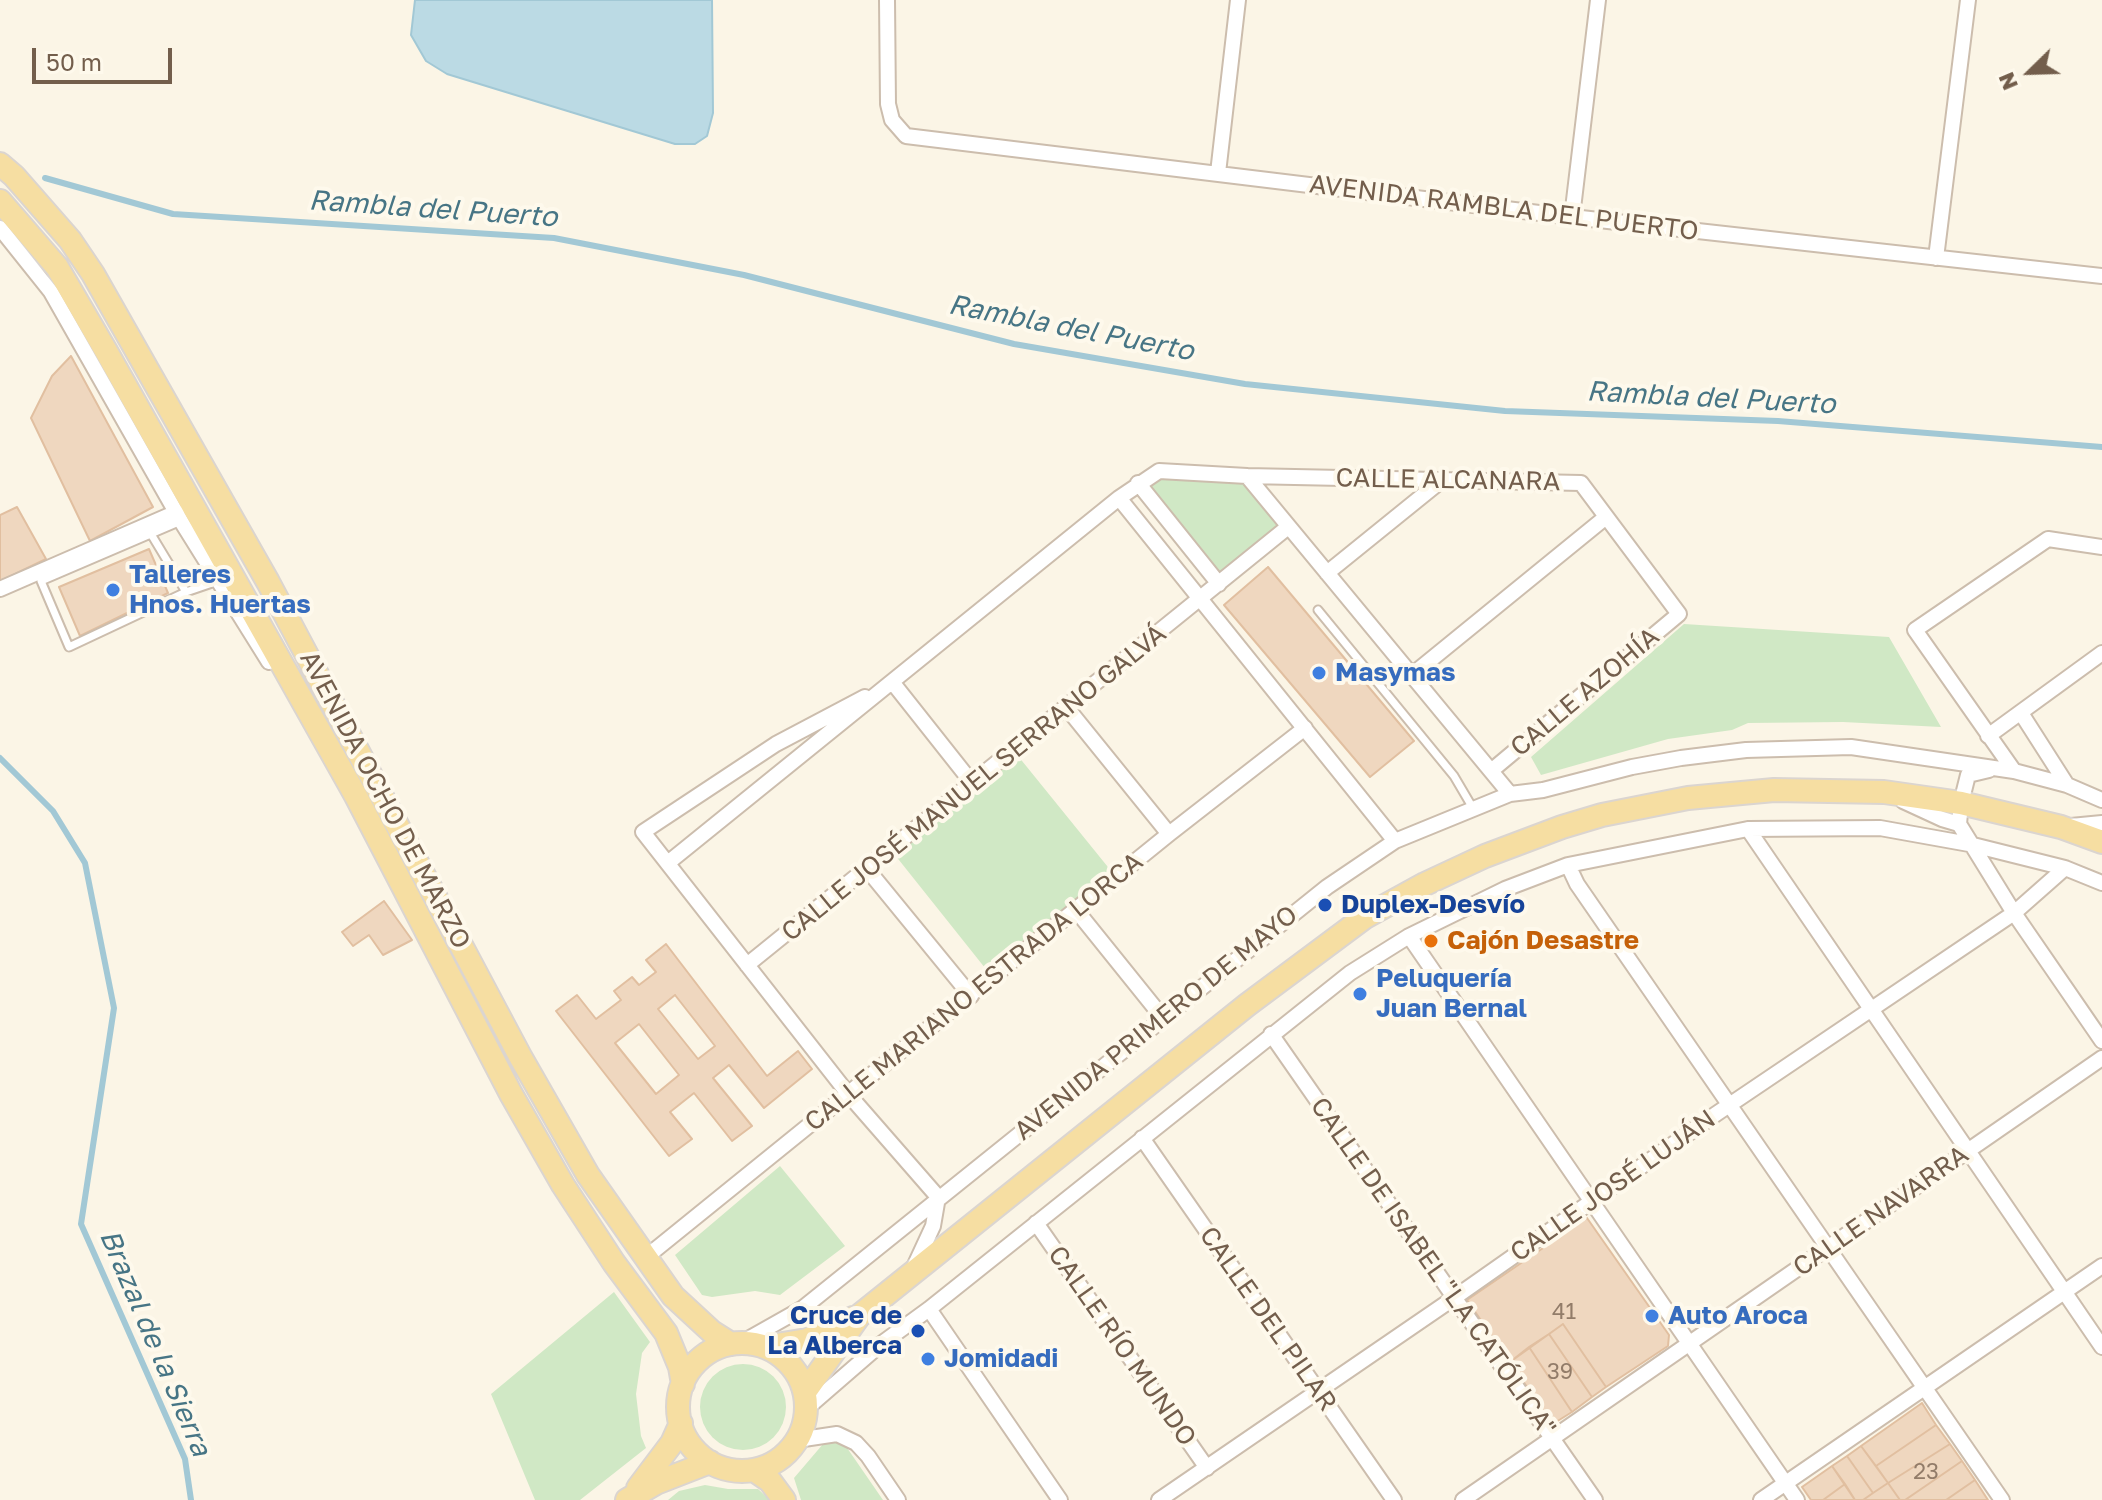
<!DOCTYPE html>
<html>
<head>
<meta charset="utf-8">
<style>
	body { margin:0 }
	#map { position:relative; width:2102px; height:1500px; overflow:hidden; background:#fbf5e6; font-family:"Golos Text",sans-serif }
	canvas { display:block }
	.north { position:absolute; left:1990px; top:32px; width:80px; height:80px; -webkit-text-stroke:6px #fef9ec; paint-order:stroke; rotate:247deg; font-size:22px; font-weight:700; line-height:32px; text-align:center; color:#735e4c }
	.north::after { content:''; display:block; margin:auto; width:28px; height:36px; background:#735e4c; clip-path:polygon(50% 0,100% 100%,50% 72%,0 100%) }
	.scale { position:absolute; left:32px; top:48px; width:140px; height:36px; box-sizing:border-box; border:4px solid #735e4c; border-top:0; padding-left:10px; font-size:24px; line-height:28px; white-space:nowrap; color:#735e4c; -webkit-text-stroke:6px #fef9ec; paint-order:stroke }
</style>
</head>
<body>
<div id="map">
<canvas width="2102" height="1500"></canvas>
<div class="north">N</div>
<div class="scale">50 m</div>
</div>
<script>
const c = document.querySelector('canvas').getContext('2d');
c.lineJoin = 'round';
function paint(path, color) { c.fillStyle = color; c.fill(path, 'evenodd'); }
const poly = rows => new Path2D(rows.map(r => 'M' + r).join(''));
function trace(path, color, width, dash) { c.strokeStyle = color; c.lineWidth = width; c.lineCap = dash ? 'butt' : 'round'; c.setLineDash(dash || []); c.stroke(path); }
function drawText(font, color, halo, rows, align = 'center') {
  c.font = font + ' "Golos Text",sans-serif'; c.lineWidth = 8; c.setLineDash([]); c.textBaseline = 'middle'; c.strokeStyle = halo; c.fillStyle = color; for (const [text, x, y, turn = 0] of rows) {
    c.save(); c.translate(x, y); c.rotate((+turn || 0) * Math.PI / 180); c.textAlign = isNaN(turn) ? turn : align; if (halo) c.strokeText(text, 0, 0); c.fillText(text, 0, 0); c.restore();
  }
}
const green = poly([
	[1159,471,1247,476,1288,527,1219,584,1138,483],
	[1684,624,1889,637,1941,727,1843,722,1748,723,1732,730,1668,739,1541,775,1531,757],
	[1014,751,1116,877,993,978,891,850],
	[780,1166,845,1246,780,1295,755,1291,712,1297,702,1295,675,1255],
	[614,1292,650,1342,642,1353,636,1394,641,1436,646,1448,580,1500,535,1500,491,1394],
	'700 1407a43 43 0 1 1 86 0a43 43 0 1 1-86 0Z',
	[843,1442,883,1500,801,1500,794,1478,823,1444],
	[705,1485,728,1489,758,1489,770,1500,668,1500,679,1491]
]);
const water = poly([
	[415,0,712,0,713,113,707,136,695,144,675,144,447,74,426,61,411,35,415,0]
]);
const stream = poly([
	[45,178,173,214,554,238,744,275,1014,344,1245,384,1505,411,1778,421,2102,447],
	[0,758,53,811,85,863,114,1008,81,1224,185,1459,191,1500]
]);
const building = poly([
	[71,356,153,507,90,541,31,418,52,376,71,356],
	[17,507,46,559,0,581,0,515,17,507],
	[149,549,168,593,80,636,59,587,149,549],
	[1268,567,1414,741,1370,777,1224,605,1268,567],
	[384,901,412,940,383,955,369,935,353,946,342,932,384,901],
	[666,944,767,1076,798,1051,812,1069,764,1108,729,1065,713,1078,752,1126,732,1141,694,1093,670,1112,692,1139,669,1156,556,1011,577,995,596,1019,621,1000,614,991,632,977,639,985,656,972,646,960,666,944],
	[675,995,715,1046,698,1059,658,1009,675,995],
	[639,1024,679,1075,656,1094,615,1043,639,1024],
	[1587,1218,1669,1335,1668,1346,1606,1387,1563,1324,1510,1362,1467,1300,1587,1218],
	[1563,1324,1606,1387,1592,1397,1549,1334,1563,1324],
	[1549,1334,1592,1397,1572,1412,1529,1347,1549,1334],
	[1529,1347,1572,1412,1556,1422,1551,1422,1510,1362,1529,1347],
	[1922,1403,1936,1425,1876,1466,1861,1446,1922,1403],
	[1936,1425,1950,1444,1888,1483,1876,1466,1936,1425],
	[1950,1444,1962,1461,1905,1500,1900,1500,1888,1483,1950,1444],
	[1861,1446,1888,1483,1873,1493,1847,1456,1861,1446],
	[1847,1456,1873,1493,1863,1500,1855,1500,1832,1466,1847,1456],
	[1962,1461,1975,1480,1946,1500,1905,1500,1962,1461],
	[1832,1466,1845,1484,1823,1500,1811,1500,1802,1487,1832,1466],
	[1975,1480,1988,1500,1946,1500,1975,1480],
	[1888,1483,1900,1500,1863,1500,1873,1493,1888,1483],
	[1845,1484,1855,1500,1823,1500,1845,1484]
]);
const lane = poly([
	[181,521,41,581,69,647,186,592,218,581],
	[151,534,186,592],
	[1318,610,1454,776,1474,810]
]);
const street = poly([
	[887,0,888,104,892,120,906,136,1572,217,2102,276],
	[1218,173,1238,0],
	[1572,217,1598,0],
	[0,228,51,292,181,521,269,662],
	[1936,258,1968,0],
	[1247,476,1510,794],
	[1138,483,1219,584],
	[1119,498,1395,841],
	[1327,573,1442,480],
	[0,589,177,512],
	[1412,675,1606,517],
	[887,686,893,683,973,784],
	[865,697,776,744,643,832,849,1095,938,1197,933,1226,914,1267],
	[1067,708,1169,834],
	[2021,713,2067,785],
	[1988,736,2102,653],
	[1989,770,1968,775,1961,803,1959,824,2014,913,2102,1041],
	[2014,771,1915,630,2048,539,2102,547],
	[1903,801,1942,819,1959,824],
	[2071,826,2102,823],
	[1748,829,2102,1347],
	[669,862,1119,498,1159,471,1247,476,1581,483,1679,614,1491,771],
	[1568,865,1577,884,2002,1500],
	[867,869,971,996],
	[1076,910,1163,1018],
	[1409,936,1797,1500],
	[747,965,1288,527],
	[1271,1034,1595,1500],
	[1142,1138,1394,1500],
	[1036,1223,1207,1468],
	[645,1258,1169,834,1305,728],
	[929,1309,1060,1500],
	[741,1343,803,1308,1327,887,1395,841,1510,794,1543,790,1632,767,1681,758,1746,750,1851,747,2014,771,2067,785,2102,800],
	[806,1409,881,1344,929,1309,1350,973,1409,936,1505,889,1568,865,1748,829,1880,828,1969,844,2065,868,2102,883],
	[797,1440,837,1434,856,1443,868,1456,898,1500],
	[1159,1500,1454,1298,1716,1114,2014,913,2065,868],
	[1463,1500,2102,1058],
	[1761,1500,2102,1266]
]);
const primary = poly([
	[0,164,14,176,70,240,93,274,268,582,521,1058,588,1175,673,1296,712,1332,731,1344],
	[0,201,57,267,106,351,356,796,511,1094,563,1185,614,1263,666,1333,680,1367,683,1384],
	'678 1407a64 64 0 1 1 128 0a64 64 0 1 1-128 0Z',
	[764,1347,807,1340,853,1318],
	[805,1392,859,1316,1247,1005,1365,917,1425,884,1485,856,1562,827,1602,815,1688,798,1774,790,1884,792,1961,803,2061,827,2102,842],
	[754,1470,770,1481,784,1500],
	[638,1488,672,1443,681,1423],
	[627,1500,656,1483,710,1462]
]);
const markers = [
	[113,590,8,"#3f7fe0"],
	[1319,673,8,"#3f7fe0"],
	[1325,905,8,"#1a4fb4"],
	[1431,941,8,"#e8710a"],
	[1360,994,8,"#3f7fe0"],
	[1652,1316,8,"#3f7fe0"],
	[918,1331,8,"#1a4fb4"],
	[928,1359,8,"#3f7fe0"]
];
const numberNames = [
	["41",1564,1312],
	["39",1560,1372],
	["23",1926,1472]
];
const streetNames = [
	["AVENIDA RAMBLA DEL PUERTO",1504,208,7],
	["CALLE ALCANARA",1448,480,1],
	["CALLE AZOHÍA",1585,692,-40],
	["CALLE JOSÉ MANUEL SERRANO GALVÁ",974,783,-39],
	["AVENIDA OCHO DE MARZO",385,800,62],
	["CALLE MARIANO ESTRADA LORCA",974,992,-39],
	["AVENIDA PRIMERO DE MAYO",1156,1023,-39],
	["CALLE JOSÉ LUJÁN",1613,1186,-35],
	["CALLE NAVARRA",1881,1211,-35],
	["CALLE DE ISABEL \"LA CATÓLICA\"",1433,1267,55],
	["CALLE DEL PILAR",1268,1319,55],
	["CALLE RÍO MUNDO",1122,1346,55]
];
const shopNames = [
	["Talleres",129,575],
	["Hnos. Huertas",129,605],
	["Masymas",1335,673],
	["Peluquería",1376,979],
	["Juan Bernal",1376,1009],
	["Auto Aroca",1668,1316],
	["Jomidadi",944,1359]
];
const transitNames = [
	["Duplex-Desvío",1341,905],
	["Cruce de",902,1316,"right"],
	["La Alberca",902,1346,"right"]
];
const foodNames = [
	["Cajón Desastre",1447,941]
];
const waterNames = [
	["Rambla del Puerto",433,209,4],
	["Rambla del Puerto",1071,328,11],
	["Rambla del Puerto",1711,398,3],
	["Brazal de la Sierra",155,1343,67]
];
paint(green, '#d0e8c5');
paint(water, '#bbdae4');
trace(water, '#a2c8d5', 2);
trace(stream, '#a2c8d5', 6);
paint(building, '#efd7bf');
trace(building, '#e1bfa0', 2);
trace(lane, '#ccbdad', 11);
trace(street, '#ccbdad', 18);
trace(primary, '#dbd5d0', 26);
trace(lane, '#fff', 7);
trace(street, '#fff', 14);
trace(primary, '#f6dea2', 22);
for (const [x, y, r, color] of markers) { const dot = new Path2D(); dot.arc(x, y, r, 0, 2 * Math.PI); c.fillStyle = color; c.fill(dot); trace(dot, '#fef9ec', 3); }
drawText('22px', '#927c69', null, numberNames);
drawText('26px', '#735e4c', '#fef9ec', streetNames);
drawText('bold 26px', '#366cbe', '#fef9ec', shopNames, 'left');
drawText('bold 26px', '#164399', '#fef9ec', transitNames, 'left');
drawText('bold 26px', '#c56008', '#fef9ec', foodNames, 'left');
drawText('italic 28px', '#477585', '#fef9ec', waterNames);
</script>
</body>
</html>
